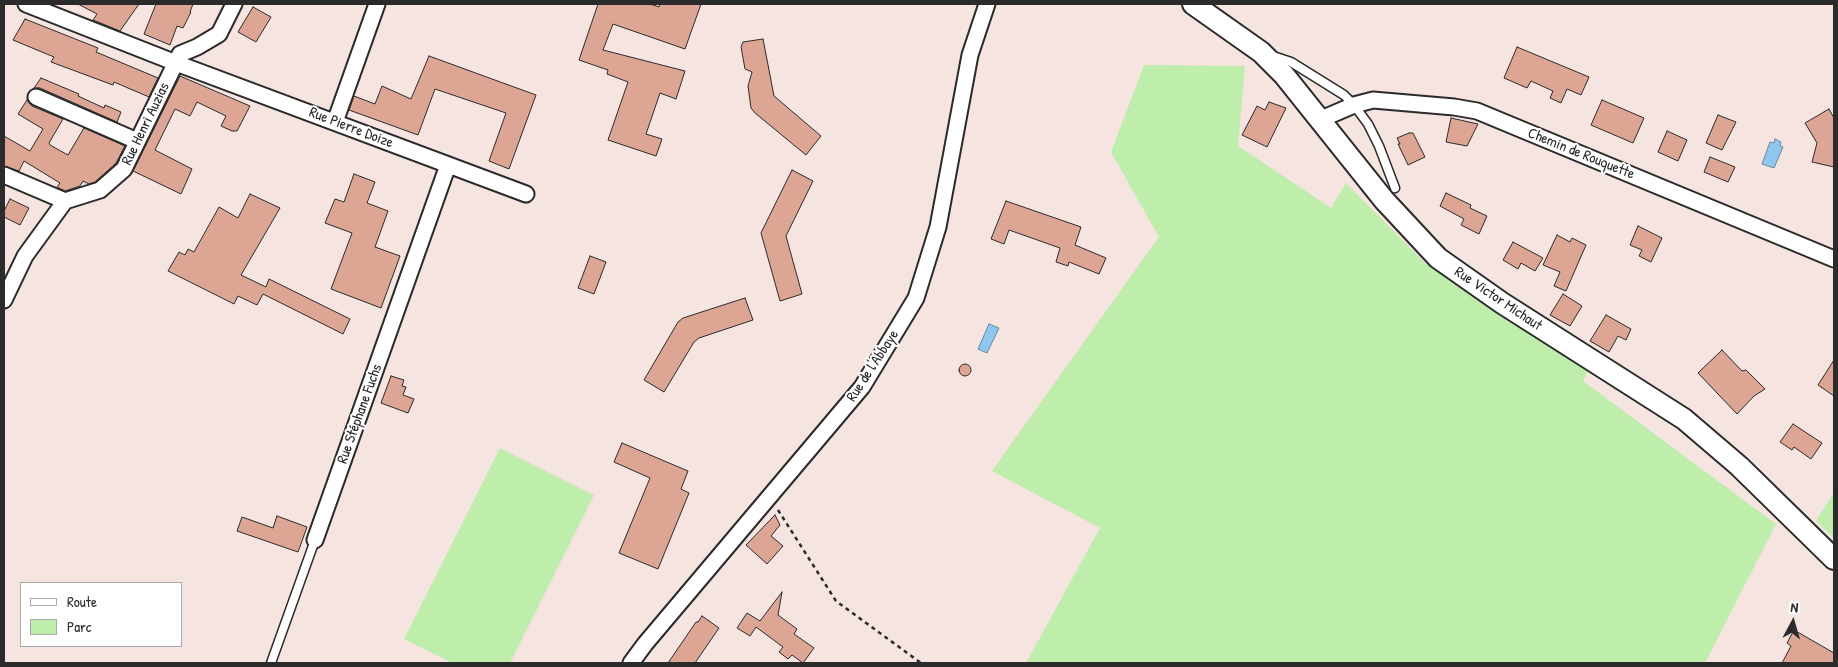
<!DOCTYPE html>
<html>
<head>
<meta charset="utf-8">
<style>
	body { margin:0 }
	#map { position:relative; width:1838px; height:667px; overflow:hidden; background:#f5e4df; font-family:"Patrick Hand",sans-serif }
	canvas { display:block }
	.frame { position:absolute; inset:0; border:5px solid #2b2b2b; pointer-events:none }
	.legend { position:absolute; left:20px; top:582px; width:162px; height:65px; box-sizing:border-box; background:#fff; border:1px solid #aaa; margin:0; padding:6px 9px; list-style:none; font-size:15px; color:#2b2b2b }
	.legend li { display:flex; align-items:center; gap:10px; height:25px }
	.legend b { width:25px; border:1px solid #aaa }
	.north { position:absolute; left:1768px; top:597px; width:50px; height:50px; -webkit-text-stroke:4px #fff; paint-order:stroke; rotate:6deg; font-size:14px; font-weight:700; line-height:20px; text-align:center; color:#2b2b2b }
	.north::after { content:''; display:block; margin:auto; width:18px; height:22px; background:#2b2b2b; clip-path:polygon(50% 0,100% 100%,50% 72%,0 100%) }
</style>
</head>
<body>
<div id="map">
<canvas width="1838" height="667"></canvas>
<div class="frame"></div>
<ul class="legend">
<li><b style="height:6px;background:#fff"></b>Route</li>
<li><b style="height:14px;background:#beedac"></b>Parc</li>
</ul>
<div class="north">N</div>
</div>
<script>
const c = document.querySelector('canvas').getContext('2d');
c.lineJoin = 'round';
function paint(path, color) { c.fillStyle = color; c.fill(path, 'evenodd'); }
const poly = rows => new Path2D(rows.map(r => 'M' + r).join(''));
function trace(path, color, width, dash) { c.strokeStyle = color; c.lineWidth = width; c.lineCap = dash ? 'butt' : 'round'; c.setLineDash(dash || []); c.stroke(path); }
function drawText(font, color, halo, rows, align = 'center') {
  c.font = font + ' "Patrick Hand",sans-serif'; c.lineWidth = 4; c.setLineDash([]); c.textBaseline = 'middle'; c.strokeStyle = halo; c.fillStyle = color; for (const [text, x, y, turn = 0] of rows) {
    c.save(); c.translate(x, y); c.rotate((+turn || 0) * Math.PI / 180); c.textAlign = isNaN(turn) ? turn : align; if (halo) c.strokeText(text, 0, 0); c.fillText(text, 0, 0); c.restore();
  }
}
const green = poly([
	[1144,65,1245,66,1238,146,1331,208,1346,183,1425,263,1588,371,1583,381,1776,524,1705,663,1026,663,1100,528,992,471,1159,237,1111,152],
	[500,448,594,495,510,663,453,663,404,639],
	[1834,492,1834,538,1816,521]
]);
const water = poly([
	[1775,139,1781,142,1780,146,1783,147,1774,168,1762,164,1770,142,1774,143,1775,139],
	[989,324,999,328,987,353,978,349,989,324]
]);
const building = poly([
	[78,4,139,4,120,31,93,20,97,14,78,4],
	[156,4,193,4,190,12,191,12,183,28,177,26,170,45,144,34,156,4],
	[598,4,650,4,659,7,660,4,701,4,685,49,613,24,603,50,685,71,676,99,660,93,646,134,662,139,656,156,608,140,628,82,607,74,608,70,579,60,598,4],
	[253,7,271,17,256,42,238,32,253,7],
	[25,19,98,48,96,52,158,78,149,97,114,82,113,85,51,62,54,57,13,40,25,19],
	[763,39,774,96,821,136,806,155,755,113,751,108,748,86,752,72,745,69,741,47,743,42,763,39],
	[1517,47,1589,77,1581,95,1567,89,1561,103,1550,98,1553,91,1531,81,1527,88,1504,78,1517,47],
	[429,56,536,95,509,169,489,161,506,113,435,89,418,135,349,110,354,96,375,104,382,86,411,99,429,56],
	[180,76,250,106,237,131,232,131,221,126,226,116,197,102,190,116,175,109,155,150,192,169,181,194,133,171,180,76],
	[41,78,79,94,78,96,104,108,105,105,121,112,117,122,40,88,34,88,41,78],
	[27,100,32,106,63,119,49,143,50,145,68,155,84,128,125,146,116,163,95,182,89,184,83,181,80,186,65,191,57,187,60,183,24,161,19,171,4,166,4,136,30,151,43,129,18,114,27,100],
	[1602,100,1644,118,1633,143,1591,125,1602,100],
	[1269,102,1286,108,1267,147,1242,135,1257,106,1265,110,1269,102],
	[1829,109,1834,118,1834,167,1812,162,1817,143,1805,123,1829,109],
	[1718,115,1736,122,1722,150,1706,143,1718,115],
	[1451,118,1478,124,1467,146,1446,142,1451,118],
	[1667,131,1687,140,1678,161,1658,152,1667,131],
	[1409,133,1413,133,1425,157,1408,165,1398,144,1400,144,1397,138,1409,133],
	[1710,157,1735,167,1728,182,1704,172,1710,157],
	[792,170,813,181,786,236,802,294,780,301,761,233,792,170],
	[354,174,375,182,367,203,388,211,375,247,400,256,381,308,331,289,352,233,325,223,335,199,344,202,354,174],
	[1446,193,1471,205,1470,208,1487,216,1479,234,1461,225,1464,219,1440,206,1446,193],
	[250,194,280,208,241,275,266,287,269,279,350,319,343,334,263,294,257,305,238,296,234,304,168,271,179,252,185,255,188,249,194,252,219,207,238,218,250,194],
	[10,199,29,208,20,225,4,217,4,211,10,199],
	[1006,201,1081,227,1075,245,1106,258,1099,274,1069,262,1068,266,1056,262,1060,248,1009,230,1004,244,991,239,1006,201],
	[1638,226,1662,238,1651,262,1639,256,1642,250,1630,245,1638,226],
	[1557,235,1570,242,1572,238,1586,245,1566,291,1554,286,1560,272,1543,265,1557,235],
	[1513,242,1543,258,1535,271,1521,263,1518,269,1503,260,1513,242],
	[590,256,606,262,594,294,578,288,590,256],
	[1563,294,1582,306,1570,326,1550,315,1563,294],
	[745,298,753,320,699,338,694,342,664,392,644,380,678,322,683,318,745,298],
	[1606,315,1631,329,1626,340,1618,336,1609,352,1590,341,1606,315],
	[1722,350,1742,371,1746,370,1765,389,1754,396,1737,414,1698,373,1722,350],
	[1834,360,1834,396,1818,385,1834,360],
	'959 370a6 6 0 1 1 12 0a6 6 0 1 1-12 0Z',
	[391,376,404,380,402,386,406,387,403,395,414,399,408,413,381,403,391,376],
	[1793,424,1822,443,1811,459,1794,447,1792,450,1780,442,1793,424],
	[622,443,688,471,681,489,689,493,658,569,619,553,650,478,614,462,622,443],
	[775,515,780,525,771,536,783,546,767,564,746,545,775,515],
	[277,516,307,527,298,552,237,531,242,517,273,528,277,516],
	[782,592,778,615,797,629,794,634,814,648,803,663,792,655,788,659,779,652,783,647,756,627,750,636,737,628,747,613,760,621,782,592],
	[702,616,719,628,695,663,668,663,696,622,698,622,702,616],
	[1794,630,1834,653,1834,663,1782,663,1791,646,1787,643,1794,630]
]);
const path = poly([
	[778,510,836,601,921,663]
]);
const lane = poly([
	[1273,56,1291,62,1344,95,1354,105,1368,124,1379,146,1395,188],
	[271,663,315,540]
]);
const street = poly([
	[26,4,176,63,526,194],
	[36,97,137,141],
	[1319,120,1354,105,1373,100,1454,107,1477,111,1834,259],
	[335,122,377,4],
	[4,175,65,201,100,190,124,169,180,54,197,47,219,34,234,4],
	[4,300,25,256,65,201],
	[315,540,448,165],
	[631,663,645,644,862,387,916,298,938,227,970,55,987,4]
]);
const secondary = poly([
	[1193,4,1261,52,1284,75,1384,200,1438,258,1502,303,1684,419,1739,466,1834,559]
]);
const streetNames = [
	["Rue Henri Auzias",146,124,-64],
	["Rue Pierre Doize",351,128,21],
	["Chemin de Rouquette",1581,154,22],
	["Rue Victor Michaut",1498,299,34],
	["Rue de l'Abbaye",873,366,-57],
	["Rue Stéphane Fuchs",360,414,-70]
];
paint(green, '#beedac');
paint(water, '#90c7ee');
trace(water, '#6889a0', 1);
paint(building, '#dda694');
trace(building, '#2b2b2b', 1);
trace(lane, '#2b2b2b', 11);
trace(street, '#2b2b2b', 19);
trace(secondary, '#2b2b2b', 24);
trace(path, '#2b2b2b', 2.5, [4, 4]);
trace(lane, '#fff', 8);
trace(street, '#fff', 15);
trace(secondary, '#fff', 20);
drawText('15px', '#2b2b2b', '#fff', streetNames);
</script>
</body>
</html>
